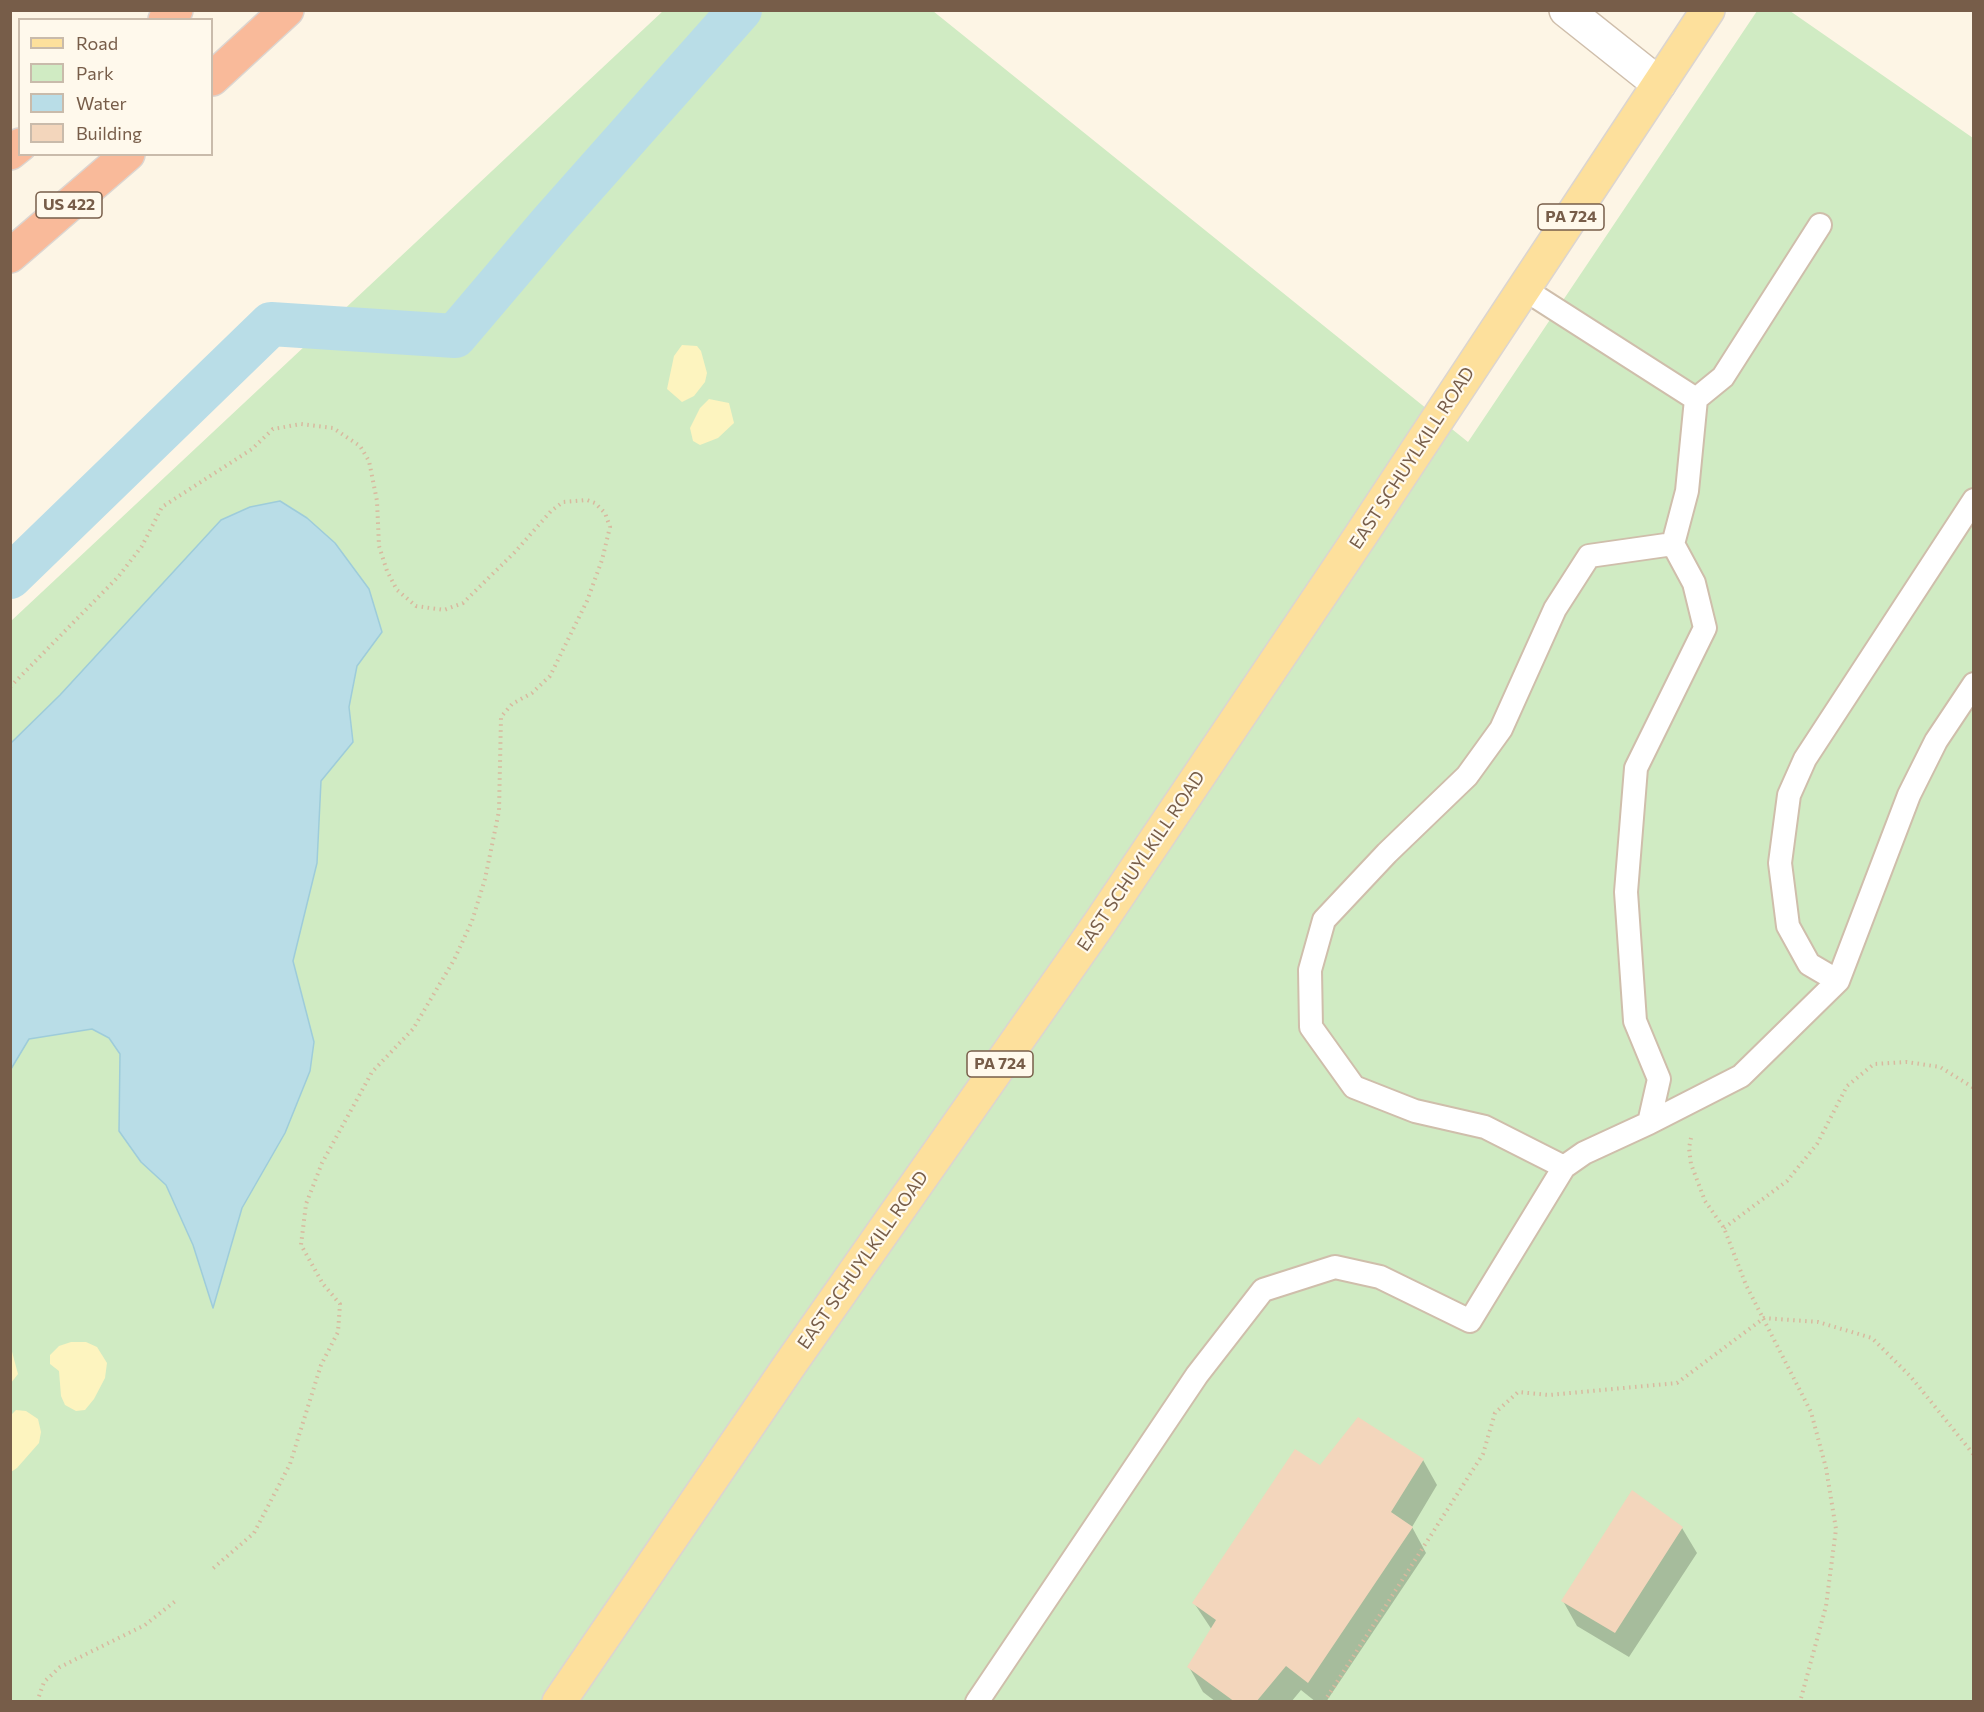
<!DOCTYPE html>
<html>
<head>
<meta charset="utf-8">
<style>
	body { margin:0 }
	#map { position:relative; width:1984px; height:1712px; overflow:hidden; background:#fdf5e5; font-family:Commissioner,sans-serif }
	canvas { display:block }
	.frame { position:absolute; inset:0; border:12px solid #775d49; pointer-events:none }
	.legend { position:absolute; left:18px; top:18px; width:195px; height:138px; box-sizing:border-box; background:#fff9ec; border:2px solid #c9bbab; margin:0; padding:8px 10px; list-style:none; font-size:18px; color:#775d49 }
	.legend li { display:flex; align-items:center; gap:12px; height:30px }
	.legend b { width:30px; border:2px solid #c9bbab }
</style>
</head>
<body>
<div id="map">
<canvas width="1984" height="1712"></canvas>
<div class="frame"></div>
<ul class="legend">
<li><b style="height:8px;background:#fde09c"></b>Road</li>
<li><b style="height:16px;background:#d0ebc3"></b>Park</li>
<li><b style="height:16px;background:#b9dde7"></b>Water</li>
<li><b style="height:16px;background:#f3d6bc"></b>Building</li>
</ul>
</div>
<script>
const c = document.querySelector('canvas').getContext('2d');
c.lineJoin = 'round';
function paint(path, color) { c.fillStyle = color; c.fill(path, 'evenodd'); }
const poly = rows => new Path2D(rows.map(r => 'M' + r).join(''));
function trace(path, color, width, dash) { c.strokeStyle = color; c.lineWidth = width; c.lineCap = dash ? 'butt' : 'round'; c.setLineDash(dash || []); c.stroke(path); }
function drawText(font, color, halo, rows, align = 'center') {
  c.font = font + ' Commissioner,sans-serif'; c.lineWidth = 4.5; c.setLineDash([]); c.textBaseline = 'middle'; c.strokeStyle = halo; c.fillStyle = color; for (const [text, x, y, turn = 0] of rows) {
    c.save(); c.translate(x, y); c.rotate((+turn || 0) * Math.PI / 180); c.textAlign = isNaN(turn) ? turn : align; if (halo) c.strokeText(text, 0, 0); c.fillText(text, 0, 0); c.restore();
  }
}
const green = poly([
	[663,11,933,11,1468,442,1757,11,1790,11,1973,138,1973,1701,11,1702,11,621]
]);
const sand = poly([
	[682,345,697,346,701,351,707,373,705,382,694,396,682,402,667,389,674,356],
	[709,399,729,403,734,423,718,438,700,445,693,441,690,428,700,408],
	[71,1342,86,1342,97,1347,107,1363,105,1378,94,1399,85,1410,76,1411,65,1405,61,1396,59,1371,50,1364,50,1355,59,1346],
	[11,1348,18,1374,11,1383],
	[16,1410,26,1411,38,1419,41,1432,39,1443,17,1468,11,1472,11,1415]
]);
const water = poly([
	[280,501,307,518,335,543,369,589,382,632,357,666,349,707,353,742,321,781,317,863,293,961,314,1042,310,1071,285,1133,242,1208,213,1308,193,1245,166,1185,141,1162,119,1131,120,1054,109,1038,92,1029,29,1039,11,1069,11,743,60,695,221,520,250,507,280,501]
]);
const shadow = poly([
	[1423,1460,1437,1485,1412,1527,1426,1553,1326,1702,1316,1702,1301,1690,1291,1702,1216,1702,1203,1692,1189,1667,1212,1630,1194,1603,1320,1467],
	[1682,1528,1697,1553,1629,1657,1577,1626,1563,1601]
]);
const canal = poly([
	[10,577,271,324,455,336,551,223,740,10]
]);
const building = poly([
	[1358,1417,1424,1459,1391,1512,1413,1527,1308,1683,1286,1666,1256,1702,1235,1702,1187,1667,1216,1620,1192,1603,1295,1449,1320,1465],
	[1632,1490,1683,1527,1615,1633,1561,1601]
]);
const path = poly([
	[10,687,118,577,142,546,162,507,252,449,273,429,301,424,333,428,360,446,369,461,377,501,379,546,387,571,397,590,416,606,444,610,463,603,515,552,551,511,563,502,587,500,595,503,605,513,610,527,602,560,587,601,550,676,532,693,512,704,501,717,499,811,485,879,472,921,454,960,413,1029,372,1072,322,1163,306,1204,301,1245,323,1284,340,1304,338,1332,321,1365,290,1464,254,1533,210,1571],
	[1691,1138,1689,1148,1691,1164,1705,1201,1724,1228,1746,1285,1811,1412,1826,1468,1836,1529,1826,1606,1800,1702],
	[1724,1228,1787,1181,1817,1144,1847,1086,1874,1064,1907,1062,1940,1067,1974,1088],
	[10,1613,10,1617],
	[37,1702,44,1682,60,1667,145,1625,178,1599],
	[1324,1702,1483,1454,1495,1413,1518,1392,1549,1395,1677,1383,1764,1318,1818,1322,1872,1338,1911,1377,1974,1455]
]);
const lane = poly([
	[1524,289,1696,399,1723,377,1820,225],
	[1673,544,1589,556,1555,609,1501,729,1467,776,1387,853,1324,920,1310,970,1311,1027,1354,1087,1415,1111,1485,1127,1564,1167,1584,1153,1649,1123,1659,1079,1635,1021,1626,892,1636,768,1705,628,1694,583,1673,544,1687,491,1696,399],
	[1838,981,1809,964,1788,926,1780,863,1789,795,1805,759,1974,500],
	[1649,1123,1741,1076,1838,981,1909,795,1936,741,1974,684],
	[977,1702,1197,1375,1263,1290,1335,1267,1380,1277,1470,1321,1564,1167]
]);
const street = poly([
	[1566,10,1659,84]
]);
const primary = poly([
	[559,1702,791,1363,1099,924,1361,535,1708,10]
]);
const highway = poly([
	[165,20,176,10],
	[212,79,287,10],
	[10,153,20,145],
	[10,256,128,154]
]);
const shields = [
	[69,205,66],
	[1571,217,66],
	[1000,1064,66]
];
const shieldNames = [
	["US 422",69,205],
	["PA 724",1571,217],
	["PA 724",1000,1064]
];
const streetNames = [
	["EAST SCHUYLKILL ROAD",1412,458,-57],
	["EAST SCHUYLKILL ROAD",1141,861,-56],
	["EAST SCHUYLKILL ROAD",863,1260,-55]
];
paint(green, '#d0ebc3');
paint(sand, '#fdf4bf');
paint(water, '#b9dde7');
trace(water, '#9eccda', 1.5);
paint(shadow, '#0003');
trace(canal, '#b9dde7', 44);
paint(building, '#f3d6bc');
trace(lane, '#cfbeab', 26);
trace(street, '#cfbeab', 36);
trace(primary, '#dcd5d0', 36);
trace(highway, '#dcd5d0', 36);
trace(path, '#d8b99f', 4, [1.5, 4.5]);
trace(lane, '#fff', 22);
trace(street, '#fff', 33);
trace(primary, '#fde09c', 33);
trace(highway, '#f9ba9a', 33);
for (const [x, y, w] of shields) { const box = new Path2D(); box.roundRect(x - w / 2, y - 13, w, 26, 4.5); c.fillStyle = '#fff9ec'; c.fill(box); trace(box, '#775d49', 1.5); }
drawText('bold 16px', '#775d49', null, shieldNames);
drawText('18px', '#775d49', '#fff9ec', streetNames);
</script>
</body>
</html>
